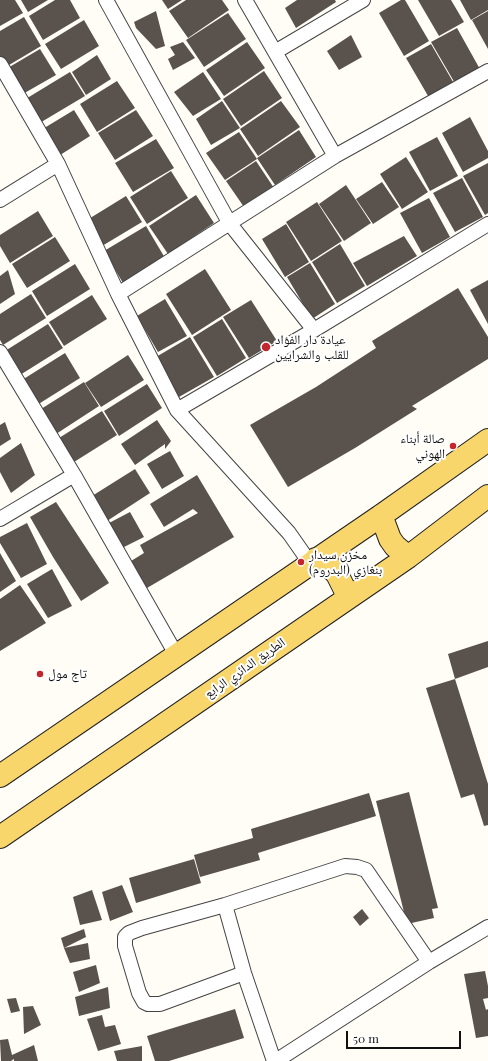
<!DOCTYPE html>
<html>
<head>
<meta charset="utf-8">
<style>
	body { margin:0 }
	#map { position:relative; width:488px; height:1061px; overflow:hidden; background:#fffdf5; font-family:"Playfair Display",serif }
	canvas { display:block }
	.scale { position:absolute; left:346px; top:1031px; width:115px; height:18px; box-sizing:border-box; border:2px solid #111; border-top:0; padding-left:5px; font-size:12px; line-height:14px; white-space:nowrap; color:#111; -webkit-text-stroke:3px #fff; paint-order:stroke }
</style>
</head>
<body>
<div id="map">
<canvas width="488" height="1061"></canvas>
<div class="scale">50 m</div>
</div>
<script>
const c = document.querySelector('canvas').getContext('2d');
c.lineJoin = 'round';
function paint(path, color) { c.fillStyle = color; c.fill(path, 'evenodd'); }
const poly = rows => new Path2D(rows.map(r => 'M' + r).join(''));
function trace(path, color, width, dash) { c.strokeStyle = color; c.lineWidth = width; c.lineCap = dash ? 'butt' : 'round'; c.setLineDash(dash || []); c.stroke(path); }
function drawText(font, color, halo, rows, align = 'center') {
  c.font = font + ' "Playfair Display","Noto Naskh Arabic",serif'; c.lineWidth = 4; c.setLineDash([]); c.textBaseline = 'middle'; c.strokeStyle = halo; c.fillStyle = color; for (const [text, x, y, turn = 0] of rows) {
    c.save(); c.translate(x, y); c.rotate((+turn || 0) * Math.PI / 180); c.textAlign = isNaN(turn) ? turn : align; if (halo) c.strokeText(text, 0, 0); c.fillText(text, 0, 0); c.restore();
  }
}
const building = poly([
	[0,0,15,0,23,13,0,26],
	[21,0,48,0,28,12],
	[55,0,70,0,80,18,43,40,29,16],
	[162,0,182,0,168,9],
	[186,0,222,0,229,10,188,38,169,11],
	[297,0,335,0,336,2,296,28,285,8],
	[401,0,405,0,429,41,404,56,379,13],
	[418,0,451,0,464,22,439,36],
	[460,0,488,0,488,10,471,20],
	[156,11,165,46,156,49,136,28,134,22],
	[488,11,488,49,472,20],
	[228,13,246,39,204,67,186,40],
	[24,17,41,46,4,68,0,61,0,31],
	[84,20,99,46,61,69,45,44],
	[457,28,481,71,456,85,431,42],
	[351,35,362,57,339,70,327,51],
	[183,42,195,58,173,70,168,59,175,55,170,47],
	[247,42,265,68,224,96,206,70],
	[431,44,456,87,431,101,406,58],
	[40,49,56,75,21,95,6,69],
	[97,55,111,79,86,95,72,72],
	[264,71,282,98,241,126,223,99],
	[70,72,85,96,38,124,24,100],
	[203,72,221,99,193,116,174,92],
	[117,81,135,108,97,132,80,104],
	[222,101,240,128,211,145,196,119],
	[281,101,300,127,258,156,240,129],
	[74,110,90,136,57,157,41,130],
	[136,110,153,136,115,160,98,133],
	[470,117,488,151,488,158,463,172,442,133],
	[299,130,316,157,275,185,257,158],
	[239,132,257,159,225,180,206,153],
	[437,137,458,176,430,191,409,152],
	[156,139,174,168,133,192,115,163],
	[406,157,428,192,402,209,380,174],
	[256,161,274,188,244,207,226,181],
	[488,163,488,213,485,215,463,176],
	[171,171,188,198,147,224,130,197],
	[462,178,483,217,455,232,433,193],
	[382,182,399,207,373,224,356,199],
	[346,185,371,223,344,241,319,204],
	[196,195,214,223,168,254,149,226],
	[126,196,142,222,102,246,87,220],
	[429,198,450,237,422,253,400,213],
	[317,202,342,241,311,261,286,222],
	[38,211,53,236,10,263,0,246,0,235],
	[286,224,309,262,285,277,262,239],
	[146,226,165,258,123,283,104,251],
	[404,236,417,256,367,286,353,263],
	[55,237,70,261,27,288,12,264],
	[340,244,365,286,337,303,312,262],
	[310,263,335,304,312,319,287,277],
	[75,264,90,289,47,316,32,291],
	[205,269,231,310,192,335,166,294],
	[8,270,15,294,0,304,0,276],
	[488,280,488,324,470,290],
	[458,288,488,337,488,359,412,406,417,409,355,448,288,487,250,425,316,387,376,348,372,341],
	[31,294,46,318,3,345,0,340,0,314],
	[92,295,107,319,64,346,49,322],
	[165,299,187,336,158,352,137,316],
	[251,300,277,341,249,358,223,317],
	[222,319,246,358,217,376,193,337],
	[48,324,63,348,20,375,5,351],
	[190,337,214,377,179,397,156,357],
	[65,353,80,378,37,405,22,380],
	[128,355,144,380,101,407,85,383],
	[84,382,99,406,56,434,41,409],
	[147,384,162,408,119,436,104,411],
	[102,411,117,435,74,462,59,438],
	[157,420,171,441,165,449,165,444,135,465,121,444],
	[5,422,11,439,0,446,0,425],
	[21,443,35,475,11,493,0,472,0,458],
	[170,451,184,476,162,489,147,464],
	[135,469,150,493,107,521,92,496],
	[197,475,234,537,147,588,131,561,144,553,140,545,198,513,193,509,164,527,150,504],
	[56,502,109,583,81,601,53,557,30,517],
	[130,512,144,537,122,548,109,523],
	[27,523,47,564,21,578,0,543,0,537],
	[0,553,16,581,0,592],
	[52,569,72,606,48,618,27,584],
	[20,585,46,623,0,651,0,599],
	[488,641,488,667,455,679,448,654],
	[455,679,488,784,488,825,484,826,474,794,461,798,426,688],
	[409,792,438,908,432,909,434,918,407,924,376,801],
	[369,793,376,816,258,853,260,860,200,877,194,855,253,838,251,829],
	[194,859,201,883,136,903,129,878],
	[122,885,133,912,110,921,102,892],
	[92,890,102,920,80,925,73,897],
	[362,909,369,918,360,926,353,917],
	[84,929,86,937,64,948,61,938],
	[88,943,90,959,70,963,64,948],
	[96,965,100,983,79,992,73,972],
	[485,971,488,986,488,998,483,999,486,1010,488,1009,488,1036,476,1038,464,974],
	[108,987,110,1008,79,1016,75,997],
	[16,998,20,1011,11,1013,7,999],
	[33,1006,41,1025,24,1034,23,1007],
	[235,1009,244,1038,169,1061,155,1061,147,1036],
	[102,1015,105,1027,115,1025,121,1044,98,1051,87,1019],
	[8,1039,12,1055,34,1045,38,1061,14,1061,14,1059,11,1061,1,1061,0,1040],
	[142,1046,142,1061,117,1061,114,1051]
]);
const street = poly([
	[106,0,230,224,314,330],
	[245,0,335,156],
	[275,52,363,0],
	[0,64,58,164,118,294,177,410,289,533,310,563],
	[0,200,58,164],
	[118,294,335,156,488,71],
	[0,352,74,475,177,656],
	[177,410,314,330,488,224],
	[0,519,74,475],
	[225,905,244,973,274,1061],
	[244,973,160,1004,148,1004,144,1002,139,993,125,946,125,937,129,933,142,928,225,905,345,866,357,867,366,870,429,962],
	[276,1061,429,962,488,927]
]);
const primary = poly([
	[382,515,384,523,390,539,395,546,408,557],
	[316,559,331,568,337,574,345,590,346,598],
	[0,776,382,515,488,440],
	[0,837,408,557,488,496]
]);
const markers = [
	[266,347,5,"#c4262e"],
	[453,446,4,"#c4262e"],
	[301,562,4,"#c4262e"],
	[40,674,4,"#c4262e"]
];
const poiNames = [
	["عيادة دار الفؤاد",275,340],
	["للقلب والشرايين",275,355],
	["صالة أبناء",445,439,"right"],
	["الهوني",445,454,"right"],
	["مخزن سيدار",309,555],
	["بنغازي (البدروم)",309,570],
	["تاج مول",48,674]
];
const streetNames = [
	["الطريق الدائري الرابع",245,668,-35]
];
paint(building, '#5a524d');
trace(street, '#444', 16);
trace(primary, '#222', 24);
trace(street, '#fff', 14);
trace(primary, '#f9d66b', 22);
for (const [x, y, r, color] of markers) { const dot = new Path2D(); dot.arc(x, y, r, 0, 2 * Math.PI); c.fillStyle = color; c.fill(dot); trace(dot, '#fff', 1.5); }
drawText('13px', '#111', '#fff', poiNames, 'left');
drawText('13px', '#111', '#fff', streetNames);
</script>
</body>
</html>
